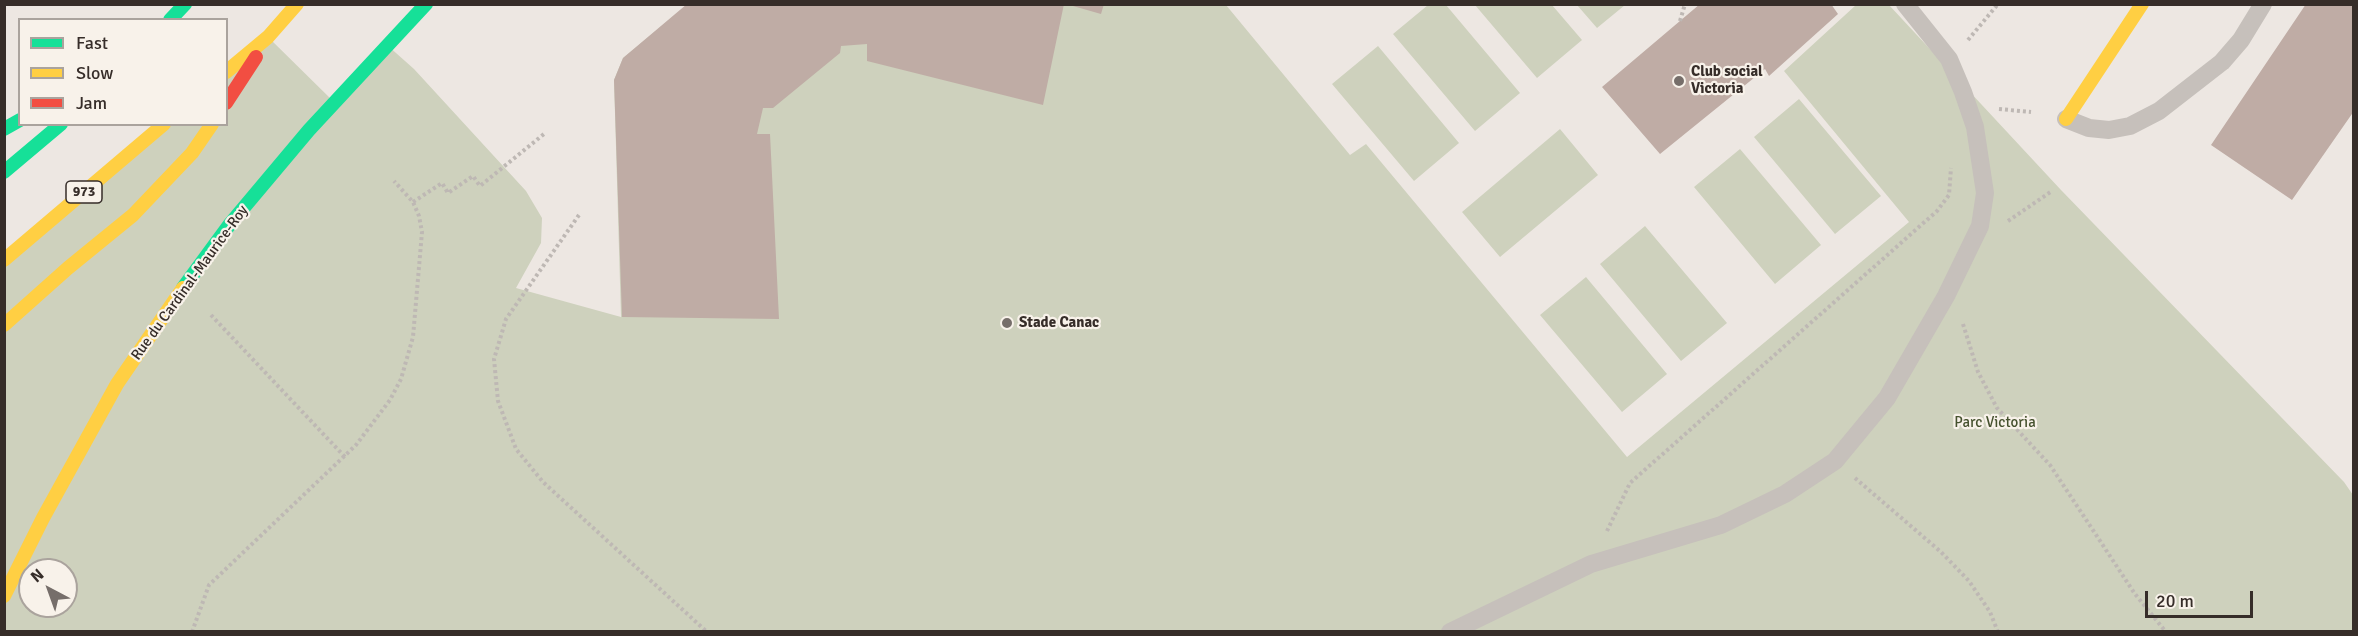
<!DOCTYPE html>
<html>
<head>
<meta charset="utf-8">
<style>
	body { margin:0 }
	#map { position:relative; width:2358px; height:636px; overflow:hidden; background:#ede7e2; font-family:Signika,sans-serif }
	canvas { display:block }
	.frame { position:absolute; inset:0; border:6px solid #362d29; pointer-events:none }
	.legend { position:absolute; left:18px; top:18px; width:210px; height:108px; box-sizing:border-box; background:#f8f2ea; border:2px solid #aaa39d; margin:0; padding:8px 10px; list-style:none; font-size:18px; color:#362d29 }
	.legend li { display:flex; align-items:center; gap:12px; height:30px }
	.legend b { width:30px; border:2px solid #aaa39d }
	.north { position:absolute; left:18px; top:558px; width:60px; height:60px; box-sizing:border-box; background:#f8f2ea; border:2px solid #aaa39d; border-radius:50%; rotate:319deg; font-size:16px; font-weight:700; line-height:24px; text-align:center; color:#362d29 }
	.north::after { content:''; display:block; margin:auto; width:21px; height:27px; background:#766e6a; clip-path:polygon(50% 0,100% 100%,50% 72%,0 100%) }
	.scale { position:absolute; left:2145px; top:591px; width:108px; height:27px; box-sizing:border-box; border:3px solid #362d29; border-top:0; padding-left:8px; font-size:18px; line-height:21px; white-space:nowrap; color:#362d29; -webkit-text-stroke:4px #f8f2ea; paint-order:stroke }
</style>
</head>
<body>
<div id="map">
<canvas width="2358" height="636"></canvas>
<div class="frame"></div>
<ul class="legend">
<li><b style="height:8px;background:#16e098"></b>Fast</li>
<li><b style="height:8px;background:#ffcf43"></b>Slow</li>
<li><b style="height:8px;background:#f24e42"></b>Jam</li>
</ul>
<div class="north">N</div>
<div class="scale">20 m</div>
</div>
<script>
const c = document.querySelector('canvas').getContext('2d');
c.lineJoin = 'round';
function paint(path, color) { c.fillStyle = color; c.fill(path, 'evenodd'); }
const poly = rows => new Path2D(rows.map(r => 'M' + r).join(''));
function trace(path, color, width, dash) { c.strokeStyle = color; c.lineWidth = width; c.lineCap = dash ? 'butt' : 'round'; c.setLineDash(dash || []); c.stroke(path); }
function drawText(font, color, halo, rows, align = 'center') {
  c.font = font + ' Signika,sans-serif'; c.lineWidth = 4.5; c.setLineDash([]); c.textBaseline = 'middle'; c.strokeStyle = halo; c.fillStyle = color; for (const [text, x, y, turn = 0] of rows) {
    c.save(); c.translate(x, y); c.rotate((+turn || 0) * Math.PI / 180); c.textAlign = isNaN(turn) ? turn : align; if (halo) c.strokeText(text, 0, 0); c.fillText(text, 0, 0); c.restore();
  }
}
const green = poly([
	[687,5,1226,5,1350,155,1366,144,1627,457,1909,222,1784,71,1856,5,1889,5,2061,190,2344,482,2353,495,2353,631,5,631,4,260,164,125,226,124,227,72,268,37,334,102,387,45,414,69,526,191,542,218,541,243,516,288,621,317,614,80,623,58],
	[30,570,66,570,66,606,30,606],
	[1428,5,1446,5,1520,93,1475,131,1393,34],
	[1475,5,1552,5,1582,40,1537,78],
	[1577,5,1625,5,1597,28],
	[1378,46,1459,143,1414,181,1332,84],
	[1799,99,1881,196,1835,234,1754,137],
	[1560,129,1598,175,1500,257,1462,212],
	[1740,149,1821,245,1775,284,1694,187],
	[1645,226,1727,323,1681,361,1600,264],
	[1586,277,1667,374,1622,412,1540,315]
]);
const building = poly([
	[687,4,1064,4,1043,105,867,61,867,44,841,46,840,53,773,108,763,108,757,134,770,134,779,319,622,317,614,80,623,58],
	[1066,4,1104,4,1101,14],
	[1700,4,1831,4,1838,14,1769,76,1765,69,1660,154,1602,87],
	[2306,4,2354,4,2354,111,2292,200,2211,145]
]);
const path = poly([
	[1680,21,1685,4],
	[1968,40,1998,4],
	[1999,109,2031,112],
	[413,202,442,183,448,193,473,176,480,186,544,134],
	[579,215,506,319,494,359,498,401,516,449,543,482,707,632],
	[2008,221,2052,191],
	[211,315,345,457],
	[1963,324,1978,372,1997,408,2050,465,2135,594,2166,632],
	[1855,478,1941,552,1969,581,1990,612,1998,632],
	[1607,531,1630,483,1937,211,1949,195,1951,168],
	[192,632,209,585,356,445,390,400,401,379,413,337,422,232,419,216,413,202,394,181]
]);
const lane = poly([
	[2066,119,2089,128,2109,130,2130,126,2159,111,2222,62,2241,40,2263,4],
	[1450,632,1591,564,1721,525,1785,494,1835,461,1887,398,1946,296,1980,226,1985,193,1975,127,1963,92,1949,59,1905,4]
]);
const fast = poly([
	[170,20,185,4],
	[4,129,20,120],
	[4,172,61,124],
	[183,288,230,224,309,130,426,4]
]);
const slow = poly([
	[226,72,268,37,297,4],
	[2066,119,2142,4],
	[4,260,164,124],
	[4,325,68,268,133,215,192,153,212,124],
	[4,596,43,518,117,384,183,288]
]);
const jam = poly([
	[226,103,256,57]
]);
const markers = [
	[1679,81,6,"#766e6a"],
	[1007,323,6,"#766e6a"]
];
const shields = [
	[84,192,36]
];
const shieldNames = [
	["973",84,192]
];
const poiNames = [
	["Club social",1691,72],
	["Victoria",1691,89],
	["Stade Canac",1019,323]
];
const streetNames = [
	["Rue du Cardinal-Maurice-Roy",190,283,-54]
];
const parkNames = [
	["Parc Victoria",1995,423]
];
paint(green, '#ced1bd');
paint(building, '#bfaca5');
trace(path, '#beb8b4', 4, [3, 3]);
trace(lane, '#c6c0bb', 18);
trace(fast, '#16e098', 14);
trace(slow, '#ffcf43', 14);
trace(jam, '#f24e42', 14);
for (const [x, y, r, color] of markers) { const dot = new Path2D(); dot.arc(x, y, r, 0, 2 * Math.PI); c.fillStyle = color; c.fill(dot); trace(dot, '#f8f2ea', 2); }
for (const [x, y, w] of shields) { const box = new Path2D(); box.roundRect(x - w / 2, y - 11, w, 22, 4.5); c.fillStyle = '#f8f2ea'; c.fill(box); trace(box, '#362d29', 1.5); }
drawText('bold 14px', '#362d29', null, shieldNames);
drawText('bold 15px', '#362d29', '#f8f2ea', poiNames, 'left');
drawText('15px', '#362d29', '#f8f2ea', streetNames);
drawText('15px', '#46522f', '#f8f2ea', parkNames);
</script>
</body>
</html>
